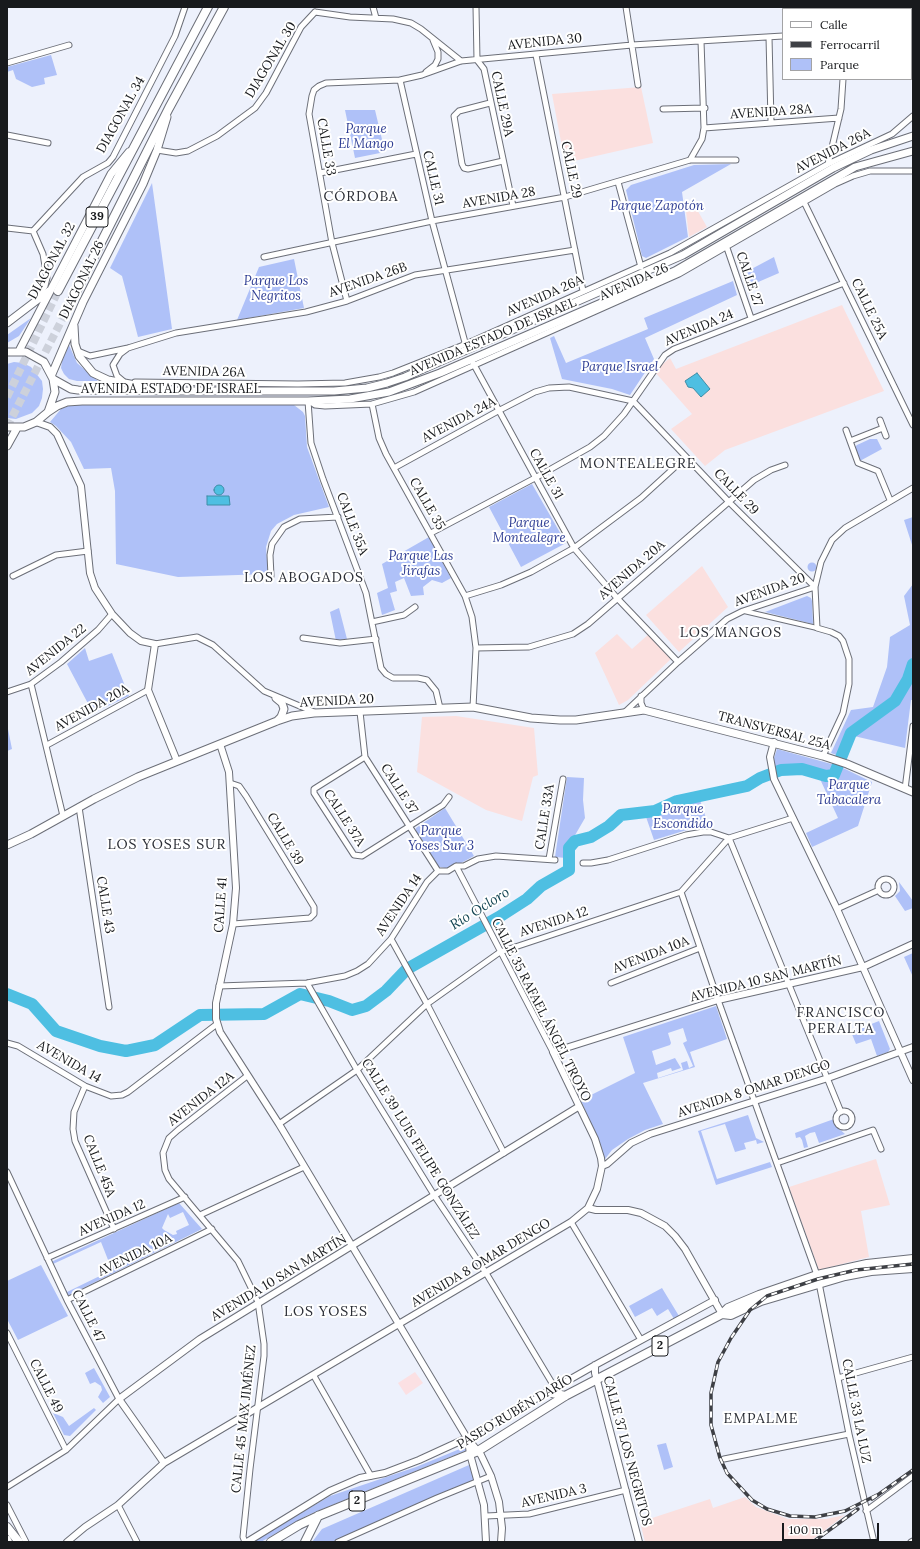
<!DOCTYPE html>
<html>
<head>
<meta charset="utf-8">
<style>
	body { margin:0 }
	#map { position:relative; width:920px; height:1549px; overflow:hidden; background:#edf1fc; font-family:Lora,serif }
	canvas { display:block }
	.frame { position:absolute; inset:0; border:8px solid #181a1d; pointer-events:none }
	.legend { position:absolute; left:782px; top:8px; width:130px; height:72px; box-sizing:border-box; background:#fff; border:1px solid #a3a3a5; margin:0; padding:5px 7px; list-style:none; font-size:12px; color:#181a1d }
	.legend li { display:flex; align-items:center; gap:8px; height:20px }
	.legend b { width:20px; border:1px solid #a3a3a5 }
	.scale { position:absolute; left:782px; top:1523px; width:97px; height:18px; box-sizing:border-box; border:2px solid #181a1d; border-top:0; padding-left:5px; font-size:12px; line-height:14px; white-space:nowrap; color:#181a1d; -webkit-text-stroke:3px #fff; paint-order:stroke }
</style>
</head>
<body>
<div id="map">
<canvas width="920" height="1549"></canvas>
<div class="frame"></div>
<ul class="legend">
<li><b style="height:5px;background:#fff"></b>Calle</li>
<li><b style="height:5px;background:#3e4045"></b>Ferrocarril</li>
<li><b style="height:11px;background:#afc1f8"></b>Parque</li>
</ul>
<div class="scale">100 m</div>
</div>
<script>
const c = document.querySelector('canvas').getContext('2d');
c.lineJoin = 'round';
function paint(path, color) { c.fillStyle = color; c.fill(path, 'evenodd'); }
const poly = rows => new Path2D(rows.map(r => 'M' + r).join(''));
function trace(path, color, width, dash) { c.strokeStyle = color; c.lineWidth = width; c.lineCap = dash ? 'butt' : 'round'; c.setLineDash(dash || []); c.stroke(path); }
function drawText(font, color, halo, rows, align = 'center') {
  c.font = font + ' Lora,serif'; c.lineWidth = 4; c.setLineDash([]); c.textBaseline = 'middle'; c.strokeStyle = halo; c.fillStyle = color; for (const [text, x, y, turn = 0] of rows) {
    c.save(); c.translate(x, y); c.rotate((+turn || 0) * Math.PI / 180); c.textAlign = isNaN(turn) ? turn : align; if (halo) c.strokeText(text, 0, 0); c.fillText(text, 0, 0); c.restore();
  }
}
const commercial = poly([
	[415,1372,423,1383,406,1395,398,1383]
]);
const education = poly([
	[641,87,653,143,565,163,552,94],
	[695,206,707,227,689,237,686,211],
	[842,305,884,391,725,450,705,466,671,429,692,414,654,371,670,358,676,369],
	[702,566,728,607,679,652,646,615],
	[650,633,672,658,628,700,619,705,595,653,617,634,632,649],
	[456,716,534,728,538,775,533,777,522,821,486,810,417,772,422,717],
	[876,1159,890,1205,861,1211,869,1257,819,1270,789,1187],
	[745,1497,756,1507,788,1519,826,1519,845,1515,809,1542,645,1542,640,1522,710,1499,713,1508]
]);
const green = poly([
	[51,55,57,75,44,78,45,84,32,87,16,79,13,70,7,72,7,67],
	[345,110,375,110,385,152,355,158],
	[731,164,682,192,688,237,646,258,642,256,626,190,631,185,694,165],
	[152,183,172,329,138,337,122,276,110,268],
	[774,257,779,273,749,286,744,273],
	[294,259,304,308,237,320,259,267],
	[733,281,737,295,645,338,654,359,630,395,612,389,562,379,550,338,554,336,566,363,648,329,644,318],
	[31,318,19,336,7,343,7,335],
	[69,345,77,363,98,381,77,381,69,379,64,374,61,368,62,361],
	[14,362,23,363,31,367,42,381,43,389,42,398,39,406,32,413,16,419,7,418,7,364],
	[74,404,294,405,303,412,305,416,307,447,329,507,294,515,277,524,271,531,266,547,268,574,178,577,116,564,115,491,111,468,84,469,71,442,56,426,50,422,61,409],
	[870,439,877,439,882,449,858,462,854,448,857,445],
	[532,484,566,543,521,567,489,507],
	[913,517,913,548,904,520],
	[429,537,451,578,442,583,432,580,423,587,424,595,411,596,404,578,395,582,397,591,390,593,395,610,382,615,377,593,388,588,382,564],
	'807.5 567a4.5 4.5 0 1 1 9 0a4.5 4.5 0 1 1-9 0Z',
	[913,584,913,700,911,700,905,748,854,736,845,758,831,753,851,710,873,707,887,667,890,637,910,625,904,596],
	[807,596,811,598,812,601,813,624,765,612],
	[339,608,347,639,336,641,330,612],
	[85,648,89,661,112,653,129,696,93,713,67,664],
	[7,724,12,749,7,751],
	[777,749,835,765,833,772,827,774,803,767,775,769,774,758],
	[841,767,872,782,858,826,812,847,806,833,838,818,820,779,836,777],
	[567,777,584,778,583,800,585,818,567,849,566,858,555,857],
	[700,800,709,827,690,829,654,840,645,814,656,814,677,804],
	[445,808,474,856,450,869,435,866,415,832,416,828],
	[899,882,913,901,913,908,905,911,895,896,900,891],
	[913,953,913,977,904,957],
	[716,1006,727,1039,690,1052,695,1067,643,1083,663,1124,645,1130,628,1139,612,1150,605,1159,581,1100,635,1073,623,1037],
	[683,1028,687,1041,683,1043,693,1066,689,1068,687,1061,681,1063,683,1070,658,1078,657,1073,671,1068,672,1071,681,1068,675,1058,656,1065,652,1051,670,1045,671,1043,668,1033],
	[879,1021,890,1049,888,1052,877,1056,871,1039,856,1044,851,1032],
	[748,1115,756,1138,764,1142,757,1144,756,1140,744,1143,746,1149,735,1152,725,1124,701,1131,717,1179,770,1162,772,1167,716,1185,698,1131],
	[834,1119,837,1127,845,1134,819,1143,815,1132,810,1133,805,1136,808,1147,804,1148,802,1140,800,1137,796,1138,795,1133],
	[179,1203,202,1229,67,1296,51,1262],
	[183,1212,189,1225,176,1231,177,1234,173,1235,164,1230,162,1228,168,1214,170,1218],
	[101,1242,112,1270,67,1292,53,1264],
	[41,1265,68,1316,18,1340,7,1319,7,1281],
	[662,1288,679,1316,674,1319,668,1309,657,1316,652,1308,635,1317,629,1306],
	[94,1368,110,1397,103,1403,98,1397,102,1390,101,1386,95,1382,90,1384,85,1373],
	[94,1408,96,1410,70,1436,64,1435,53,1413,63,1417,69,1426],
	[666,1443,673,1467,664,1470,657,1445],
	[467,1446,467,1450,308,1515,261,1542,252,1542,330,1496,416,1467],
	[469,1465,474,1480,430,1498,332,1542,312,1542,322,1529]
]);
const water = poly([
	[697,373,710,389,701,397,693,388,688,387,685,381,697,373],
	'214 490a5 5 0 1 1 10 0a5 5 0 1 1-10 0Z',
	[207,496,229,496,230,505,207,505,207,496]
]);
const river = poly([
	[7,994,32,1004,56,1031,100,1046,126,1051,155,1045,200,1015,264,1014,300,994,329,1001,352,1010,366,1006,386,991,407,969,499,917,527,899,541,886,569,870,569,848,575,841,591,837,609,826,621,815,655,811,677,801,747,786,760,778,781,770,802,769,826,776,834,775,851,733,895,701,908,679,913,664]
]);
const trunkTunnel = poly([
	[7,397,58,291],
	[7,427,73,298]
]);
const pedestrian = poly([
	[744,611,817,628]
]);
const minor = poly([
	[373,7,376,18],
	[476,7,477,60,484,69,513,206],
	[626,7,638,85],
	[867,7,867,9],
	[908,7,909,9],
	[831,9,832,7],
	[315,12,350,17,393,19,411,23,421,29,461,61],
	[911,13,913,16],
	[911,32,913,29],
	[769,37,771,122],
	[536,55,583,291],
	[911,62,913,62],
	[7,63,69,45],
	[426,72,435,65,438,59,438,52,433,40],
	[400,80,432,221,466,346],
	[490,103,459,111,454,116,462,164,464,168,468,169,503,161],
	[663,109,705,108],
	[704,128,839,118],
	[7,135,48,143],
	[157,150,176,153,188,151,217,136,255,108,266,93,301,27,315,12],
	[690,160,702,139,704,128,701,41],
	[828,164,841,109,843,79],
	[320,173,416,154],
	[618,182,641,267],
	[804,202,913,425],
	[7,228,33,231],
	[33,231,83,177,108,163,113,157,175,36,185,7],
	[33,231,43,254,47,278,45,286,38,297],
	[727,248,751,318],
	[264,257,432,221,565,197,690,160,736,160],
	[347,301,332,243,309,114,312,96,314,90,319,86,326,83,400,80,422,75,461,61,632,45,783,36],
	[78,351,90,356,128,348,176,333,306,312,347,301,415,275,575,250],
	[473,363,574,548,617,598,678,662],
	[123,381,117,376,113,365,120,354,128,348],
	[135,382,298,384,345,383,379,377,393,373,466,344,670,253,828,164,892,134,913,116],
	[308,401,311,443,323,479,366,593,381,668,386,674,393,678,418,678,427,680,436,691,440,708],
	[309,401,315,405,325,406,372,404,414,392,679,274,835,184,853,176,870,171,913,171],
	[372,404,379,438,386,454,465,596,472,617,476,648,473,707],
	[880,420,886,436],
	[846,430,858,463,878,471,890,500],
	[850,441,883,428],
	[394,468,498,411,535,392,549,388,569,387,633,401,729,502,815,587],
	[431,533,535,478,590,447,604,436,624,414,665,355,674,349,844,283],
	[13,576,56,555,88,551],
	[271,576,270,555,272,544,284,527,300,519,338,517],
	[465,596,501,585,531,572,574,548,641,498,686,457],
	[372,622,404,615,415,607],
	[303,638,340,643,376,639],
	[155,644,197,637,213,645,264,691,314,712],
	[476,648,529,647,573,634,588,624,754,480,771,470,785,465],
	[31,684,63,816],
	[7,692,31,684,61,662,98,630,112,614],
	[641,696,641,703,644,710],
	[360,712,365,757,438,871],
	[625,712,678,662,727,619,743,611,815,587],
	[47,745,148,690],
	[823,756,843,713,849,684,849,659,843,641,839,636,831,632,817,628,815,587,821,562,832,540,845,528,913,488],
	[365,757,314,789,314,793,354,855,362,856,443,805,449,797],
	[230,783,239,786,246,796,314,907,314,914,310,918,233,924],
	[905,789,913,726],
	[79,807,109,1007],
	[549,859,563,779],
	[583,863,591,863,608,860,686,835,703,832,711,832,729,838,841,1112],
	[456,866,553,1052],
	'878 887a8 8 0 1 1 16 0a8 8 0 1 1-16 0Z',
	[681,892,718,1000,817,1275],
	[837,909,879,890],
	[391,939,427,1004,504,1153],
	[307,983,357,1070,434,1195,486,1273,555,1388],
	[611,983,700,948],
	[219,986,307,983,345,976,357,971,368,964,391,939,427,882,438,871,448,871,456,866,464,866,478,859,496,856,555,860],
	[7,1043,18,1046,85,1086,111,1096,122,1095,128,1092,217,1024],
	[85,1086,74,1112,73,1129,75,1141,114,1229],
	'836 1119a8 8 0 1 1 16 0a8 8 0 1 1-16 0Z',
	[279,1124,357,1070,427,1004,500,952,681,892,729,838,793,818],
	[777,1163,873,1130,881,1149],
	[7,1172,67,1300,119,1399,66,1450,7,1487],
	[200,1215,304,1167],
	[571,1222,641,1340],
	[47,1258,185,1197],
	[819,1283,849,1434,874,1542],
	[67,1300,212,1229],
	[7,1333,66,1450],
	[314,1376,371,1476],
	[838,1378,913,1357],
	[724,1459,849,1434],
	[7,1505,26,1542],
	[118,1505,137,1542],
	[866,1511,913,1476],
	[486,1516,529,1514,626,1490],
	[245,1542,243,1537,250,1469,264,1356,264,1344,258,1302,238,1261,169,1179,165,1170,163,1153,169,1138,178,1130,247,1076],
	[338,1542,437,1498,491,1476],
	[911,1542,913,1541]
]);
const tertiary = poly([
	[36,422,50,427,57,434,81,486,90,573,95,588,112,614,130,633,141,641,155,644,148,690,177,761],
	[774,742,770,757,774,779,837,909,913,1080],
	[220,744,229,772,236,888,233,924,216,1003,216,1019,220,1032,279,1124,467,1438,481,1455,491,1476,499,1502,502,1528,501,1542],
	[602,1166,607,1164,631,1143,650,1134,828,1078,913,1047],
	[588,1208,596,1210,628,1210,641,1213,665,1226,675,1236,685,1249,722,1314],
	[595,1365,595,1373,639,1542],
	[468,1440,470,1454,484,1505,486,1542],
	[164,1463,119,1399,200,1339,578,1107],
	[67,1542,85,1527,118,1505,164,1463,571,1222,588,1208,597,1189,602,1166,601,1158,595,1139,553,1052,718,1000,863,967,913,944],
	[247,1542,330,1491,360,1478,385,1473,419,1460,467,1438,597,1364,715,1300]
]);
const secondary = poly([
	[7,323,49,291],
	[74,326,75,344,79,356,93,373,108,380,152,388],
	[19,351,111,174,129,152],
	[7,352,26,352,44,362,53,379,55,392,48,412,36,422,24,427,7,427],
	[52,374,83,302,143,184,157,150,167,117],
	[53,379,71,389,78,390,167,391,334,391,367,388,387,383,405,377,683,255,833,168,871,150,913,136],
	[48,412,57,406,67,402,82,401,308,401,350,399,389,392,440,373,675,271,855,167,913,151],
	[7,446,17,428],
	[276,698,282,703,284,709,281,717,277,721],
	[7,845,31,834,94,799,138,777,277,721,292,716,314,713,473,707,531,718,560,720,576,720,644,710,823,756,847,764,913,792]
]);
const trunk = poly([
	[58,291,208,7],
	[73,298,169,108,224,7],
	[722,1314,731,1315,761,1301,845,1276,871,1271,913,1268],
	[548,1392,565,1396],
	[7,1527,19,1542],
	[7,1540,8,1542],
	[271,1542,299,1525,318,1516,478,1451,565,1396,722,1314,728,1308,759,1295,817,1275,867,1264,913,1259],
	[305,1542,318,1516]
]);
const rail = poly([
	[877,1495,845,1511,815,1517,790,1516,767,1509,752,1500,727,1473,720,1458,711,1425,711,1393,718,1362,731,1338,750,1310,767,1296,818,1279,856,1270,913,1264],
	[872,1499,913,1470],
	[813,1542,858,1509]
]);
const shields = [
	[97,217,22],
	[660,1346,16],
	[357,1501,16]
];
const shieldNames = [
	["39",97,217],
	["2",660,1346],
	["2",357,1501]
];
const streetNames = [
	["AVENIDA 30",545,42,-6],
	["DIAGONAL 30",271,60,-59],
	["CALLE 29A",502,104,78],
	["AVENIDA 28A",771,112,-4],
	["DIAGONAL 34",121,115,-61],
	["CALLE 33",326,147,80],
	["AVENIDA 26A",833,151,-27],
	["CALLE 29",571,170,78],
	["CALLE 31",433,178,77],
	["AVENIDA 28",499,198,-10],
	["DIAGONAL 32",52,261,-62],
	["CALLE 27",749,279,71],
	["DIAGONAL 26",82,280,-64],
	["AVENIDA 26B",368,280,-19],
	["AVENIDA 26",634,282,-24],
	["AVENIDA 26A",545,296,-24],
	["CALLE 25A",869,309,64],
	["AVENIDA 24",699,328,-23],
	["AVENIDA ESTADO DE ISRAEL",493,337,-23],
	["AVENIDA 26A",204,372,1],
	["AVENIDA ESTADO DE ISRAEL",171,389],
	["AVENIDA 24A",459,420,-28],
	["CALLE 31",546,474,61],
	["CALLE 29",736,492,46],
	["CALLE 35",427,504,60],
	["CALLE 35A",352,524,69],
	["AVENIDA 20A",632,570,-41],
	["AVENIDA 20",770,590,-20],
	["AVENIDA 22",56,650,-39],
	["AVENIDA 20",337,701,-3],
	["AVENIDA 20A",92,708,-29],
	["TRANSVERSAL 25A",774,731,15],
	["CALLE 37",399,789,57],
	["CALLE 33A",545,817,-81],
	["CALLE 37A",344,818,57],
	["CALLE 39",285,839,59],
	["CALLE 43",105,905,81],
	["CALLE 41",221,905,-86],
	["AVENIDA 14",399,905,-56],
	["AVENIDA 12",554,922,-18],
	["AVENIDA 10A",651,955,-21],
	["AVENIDA 10 SAN MARTÍN",766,979,-14],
	["CALLE 35 RAFAEL ÁNGEL TROYO",541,1010,63],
	["AVENIDA 14",69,1062,30],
	["AVENIDA 8 OMAR DENGO",754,1089,-18],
	["AVENIDA 12A",201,1099,-38],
	["CALLE 39 LUIS FELIPE GONZÁLEZ",420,1149,58],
	["CALLE 45A",99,1166,68],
	["AVENIDA 12",112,1218,-24],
	["AVENIDA 10A",135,1255,-26],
	["AVENIDA 8 OMAR DENGO",481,1263,-31],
	["AVENIDA 10 SAN MARTÍN",279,1278,-31],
	["CALLE 47",88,1316,63],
	["CALLE 49",46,1386,63],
	["CALLE 33 LA LUZ",856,1411,79],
	["PASEO RUBÉN DARÍO",515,1412,-31],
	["CALLE 45 MAX JIMÉNEZ",244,1419,-84],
	["CALLE 37 LOS NEGRITOS",627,1451,75],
	["AVENIDA 3",554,1496,-13]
];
const parkNames = [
	["Parque",366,129],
	["El Mango",366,144],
	["Parque Zapotón",657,206],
	["Parque Los",276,281],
	["Negritos",276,296],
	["Parque Israel",620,367],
	["Parque",529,523],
	["Montealegre",529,538],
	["Parque Las",421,556],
	["Jirafas",421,571],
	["Parque",849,785],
	["Tabacalera",849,800],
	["Parque",683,809],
	["Escondido",683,824],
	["Parque",441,831],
	["Yoses Sur 3",441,846]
];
const neighbourhoodNames = [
	["CÓRDOBA",361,197],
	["MONTEALEGRE",638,464],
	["LOS ABOGADOS",304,578],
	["LOS MANGOS",731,633],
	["LOS YOSES SUR",167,845],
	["FRANCISCO",841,1013],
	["PERALTA",841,1029],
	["LOS YOSES",326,1312],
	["EMPALME",761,1419]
];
const waterNames = [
	["Río Ocloro",480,909,-32]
];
paint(commercial, '#fbe0e3');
paint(education, '#fbe0df');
paint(green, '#afc1f8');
paint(water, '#4ebfe2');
trace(water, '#3e8ea7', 1);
trace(river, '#4ebfe2', 12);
trace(trunkTunnel, '#cdd1db', 8, [8, 4]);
trace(pedestrian, '#6c6f78', 6);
trace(minor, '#6c6f78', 7);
trace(tertiary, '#6c6f78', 8);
trace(secondary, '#6c6f78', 9);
trace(trunk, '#6c6f78', 10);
trace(pedestrian, '#fff', 4);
trace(minor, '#fff', 5);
trace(tertiary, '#fff', 6);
trace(secondary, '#fff', 7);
trace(trunk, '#fff', 8);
trace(rail, '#3e4045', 3.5);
trace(rail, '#fff', 2, [6]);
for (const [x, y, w] of shields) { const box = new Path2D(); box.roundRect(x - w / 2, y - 10, w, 20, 3); c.fillStyle = '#fff'; c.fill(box); trace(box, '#181a1d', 1); }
drawText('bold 12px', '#181a1d', null, shieldNames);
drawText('13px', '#181a1d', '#fff', streetNames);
drawText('italic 13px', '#2d3c93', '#fff', parkNames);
c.letterSpacing = '1px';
drawText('14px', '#2b2e36', '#fff', neighbourhoodNames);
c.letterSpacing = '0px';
drawText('italic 14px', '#124452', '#fff', waterNames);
</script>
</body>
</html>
